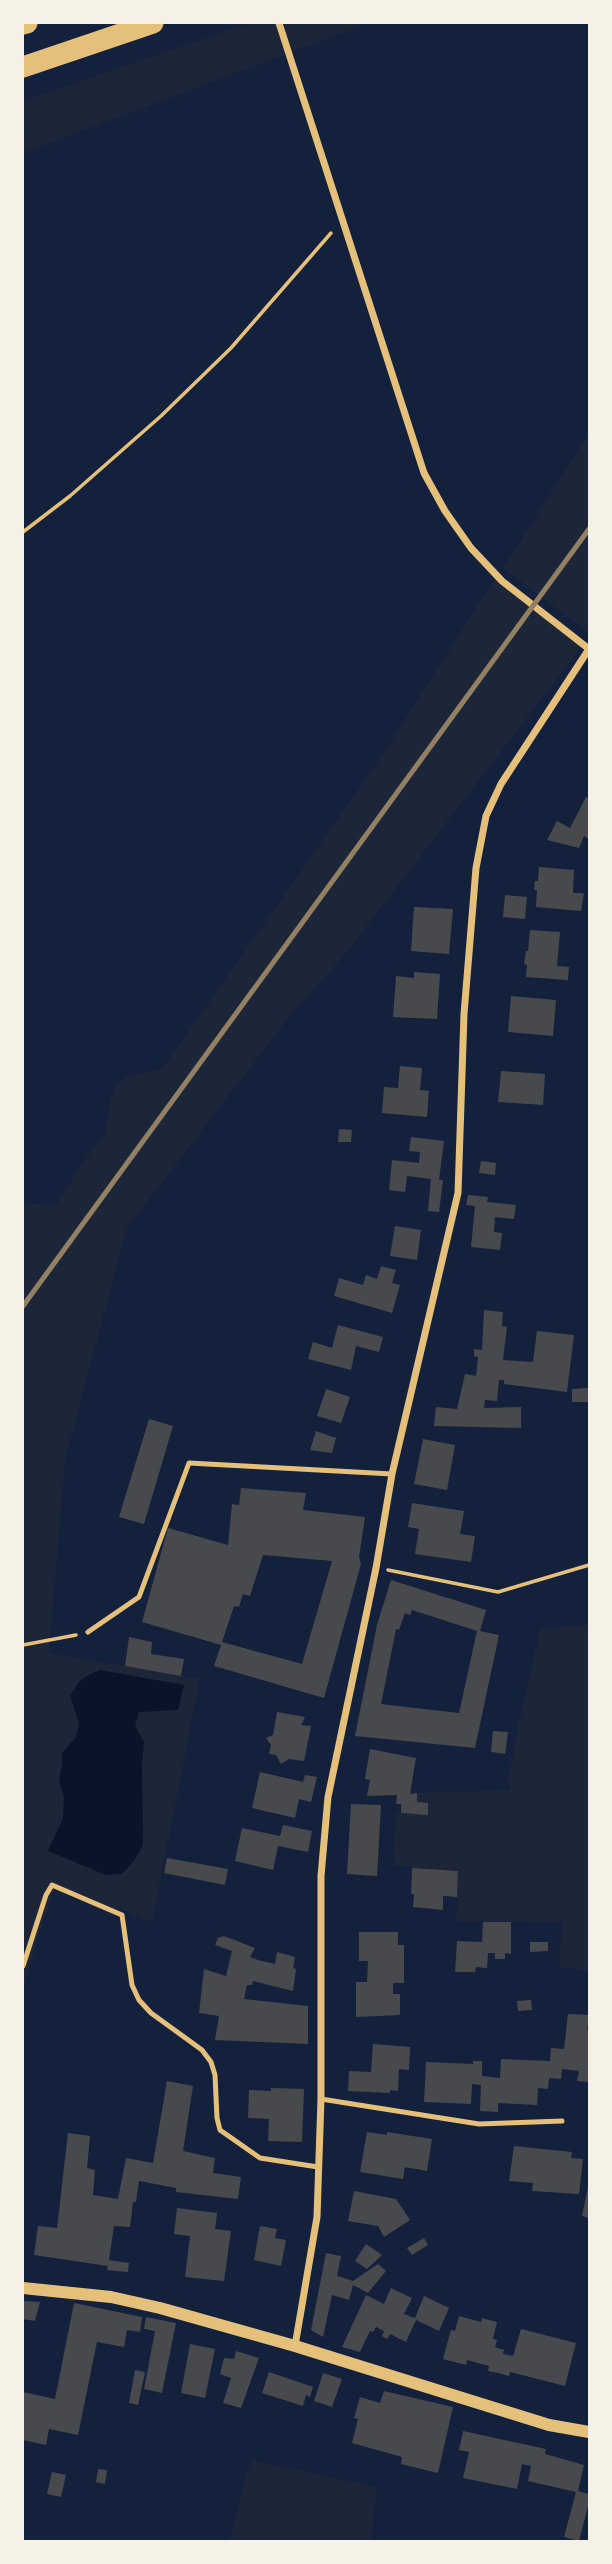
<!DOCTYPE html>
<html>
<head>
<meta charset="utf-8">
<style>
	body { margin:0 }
	#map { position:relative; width:612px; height:2564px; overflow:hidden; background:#14213d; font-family:"IBM Plex Serif",serif }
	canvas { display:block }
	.frame { position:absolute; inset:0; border:24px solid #f6f1e7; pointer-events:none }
</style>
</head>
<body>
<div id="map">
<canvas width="612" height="2564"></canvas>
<div class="frame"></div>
</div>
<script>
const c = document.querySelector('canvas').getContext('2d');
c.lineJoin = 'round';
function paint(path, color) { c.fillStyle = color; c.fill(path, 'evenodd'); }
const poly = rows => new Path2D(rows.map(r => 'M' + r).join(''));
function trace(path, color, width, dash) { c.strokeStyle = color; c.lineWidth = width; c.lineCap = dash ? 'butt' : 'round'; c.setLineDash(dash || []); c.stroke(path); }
const green = poly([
	[249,23,369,23,23,153,23,101],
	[589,433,589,633,503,568],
	[495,578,583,645,343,957,296,1008,127,1228,65,1459,49,1653,200,1679,152,1922,119,1908,116,1917,54,1889,23,1987,23,1203,56,1205,83,1162,104,1136,113,1090,124,1078,163,1068,383,754],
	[589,1624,589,1971,559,1967,562,1922,456,1921,458,1871,394,1866,396,1814,428,1814,428,1803,417,1802,417,1793,510,1790,508,1781,518,1727,540,1629],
	[251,2460,377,2487,371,2541,229,2541]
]);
const water = poly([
	[100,1670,184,1685,178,1710,139,1712,135,1726,144,1742,142,1762,143,1845,134,1861,122,1874,106,1875,48,1851,63,1818,64,1797,59,1780,62,1764,62,1753,76,1737,79,1723,70,1696,78,1683,87,1676]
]);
const building = poly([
	[586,797,589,798,589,839,584,836,579,848,547,840,557,821,570,828],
	[539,867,574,870,573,893,584,893,581,911,536,907,537,890,534,890,535,881,538,881],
	[505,895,527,897,525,919,503,917],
	[414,907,453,909,449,954,411,951],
	[530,930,560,932,557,966,569,967,568,980,526,977,527,965,524,964,526,951,528,951],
	[414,972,440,974,437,1019,393,1017,396,976,414,978],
	[511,996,556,1000,553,1036,508,1032],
	[400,1066,422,1068,420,1090,429,1091,427,1117,382,1113,384,1087,398,1088],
	[501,1071,545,1074,543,1105,498,1102],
	[339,1129,352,1130,351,1142,338,1142],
	[411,1137,444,1141,439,1180,443,1180,439,1212,428,1211,431,1179,407,1176,405,1192,389,1190,392,1160,419,1163,420,1152,409,1151],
	[481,1161,496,1163,495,1175,479,1173],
	[468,1195,488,1197,487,1202,516,1205,514,1219,495,1217,494,1232,502,1233,500,1250,471,1247,475,1206,466,1205],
	[395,1226,421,1230,417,1260,390,1256],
	[381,1266,396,1270,392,1283,400,1285,392,1313,334,1296,339,1278,363,1285,366,1275,377,1279],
	[484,1310,503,1312,502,1326,507,1327,503,1360,533,1362,537,1331,574,1335,567,1392,504,1384,504,1380,499,1380,497,1401,485,1400,484,1408,521,1407,521,1428,434,1426,436,1407,457,1409,465,1374,476,1376,478,1357,474,1356,474,1349,482,1350],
	[338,1325,383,1337,379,1352,356,1346,351,1370,308,1359,313,1342,332,1348],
	[589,1388,589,1402,572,1402,572,1389],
	[326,1389,350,1397,341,1423,317,1416],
	[149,1419,173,1426,144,1524,119,1517],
	[316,1431,336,1438,332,1453,310,1450],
	[423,1439,455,1445,447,1490,414,1484],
	[241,1488,306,1493,303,1510,365,1517,359,1557,361,1564,324,1698,214,1666,221,1645,142,1622,168,1528,228,1545,232,1504,239,1505],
	[263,1555,332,1561,302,1664,222,1642,234,1606,239,1607,243,1594,250,1596],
	[412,1503,464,1511,460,1534,475,1536,471,1562,415,1554,419,1529,408,1527],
	[391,1580,486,1610,480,1631,499,1635,475,1748,355,1736,377,1625],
	[412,1610,477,1631,459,1713,381,1704,396,1629,399,1630,405,1613,410,1615],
	[129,1637,152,1642,151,1654,184,1659,181,1676,125,1666],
	[277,1712,305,1717,301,1725,311,1726,304,1761,289,1759,281,1764,276,1755,269,1754,271,1745,266,1738,273,1735],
	[493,1731,508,1732,505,1754,491,1752],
	[370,1749,416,1758,410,1794,417,1793,417,1802,428,1803,428,1815,401,1813,401,1804,396,1804,397,1795,367,1796,370,1780,365,1779],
	[260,1772,303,1782,305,1775,317,1777,311,1802,299,1799,295,1818,252,1808],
	[351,1804,381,1805,377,1876,347,1874],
	[283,1825,312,1831,308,1852,278,1846,273,1870,235,1861,242,1828,280,1836],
	[167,1858,228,1869,225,1885,164,1873],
	[412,1868,458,1871,457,1897,443,1896,443,1910,413,1907,414,1894,411,1894],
	[483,1922,511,1922,511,1954,505,1953,505,1959,495,1959,495,1953,488,1953,487,1968,476,1967,475,1972,455,1972,457,1941,482,1942],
	[359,1932,398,1932,398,1945,404,1945,404,1983,393,1983,393,1994,400,1994,400,2015,356,2017,356,1982,367,1982,368,1961,359,1961],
	[224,1936,255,1948,250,1957,258,1960,275,1964,277,1952,295,1957,293,1968,296,1969,293,1991,253,1981,252,1985,247,1985,244,1999,308,2006,308,2044,215,2040,219,2016,199,2013,204,1969,226,1976,232,1951,215,1945,218,1938],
	[530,1942,548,1942,548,1951,530,1952],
	[531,2000,532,2010,518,2011,517,2001],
	[568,2014,589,2015,587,2031,589,2031,589,2082,577,2081,579,2071,562,2069,561,2079,549,2078,548,2089,538,2088,537,2105,498,2103,498,2112,480,2111,481,2085,472,2084,471,2104,424,2102,426,2062,473,2064,473,2061,482,2061,482,2076,500,2078,501,2059,550,2061,551,2048,564,2049],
	[373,2044,410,2047,409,2070,399,2069,398,2091,390,2090,390,2093,348,2091,349,2071,371,2072],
	[167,2081,193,2086,183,2151,215,2158,213,2173,241,2177,238,2199,176,2192,176,2188,139,2181,136,2202,133,2202,130,2227,114,2226,109,2260,129,2263,128,2272,107,2270,108,2266,34,2255,38,2226,57,2228,68,2133,90,2136,87,2168,95,2170,93,2195,118,2199,126,2158,153,2163],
	[271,2088,304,2089,302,2142,268,2141,269,2119,248,2118,249,2090,271,2091],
	[367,2132,387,2135,387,2132,432,2139,427,2171,405,2167,403,2179,360,2172],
	[514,2146,572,2152,571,2158,583,2159,579,2194,532,2191,533,2183,509,2181],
	[588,2187,589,2187,589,2218,582,2216],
	[354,2191,396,2199,410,2220,384,2237,378,2226,348,2221],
	[177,2208,217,2213,215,2229,231,2231,224,2281,185,2277,190,2236,174,2234],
	[260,2226,277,2229,275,2238,286,2240,281,2266,254,2260],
	[424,2238,428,2245,412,2255,407,2248],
	[366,2244,382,2255,367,2269,355,2261],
	[326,2253,341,2256,337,2276,353,2281,378,2264,386,2271,368,2293,353,2285,349,2300,332,2295,323,2337,311,2330],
	[391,2288,412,2298,404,2314,415,2318,424,2296,449,2308,439,2331,416,2320,406,2342,390,2334,387,2339,382,2336,384,2331,376,2327,373,2332,370,2331,360,2352,342,2347,366,2295,384,2304],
	[23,2301,40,2302,35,2321,23,2319],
	[74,2303,142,2317,140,2332,127,2330,124,2347,97,2342,78,2435,49,2429,46,2445,23,2440,23,2392,55,2399],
	[459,2316,481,2322,482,2318,497,2322,493,2339,497,2340,495,2347,504,2350,503,2354,513,2356,521,2329,576,2343,565,2386,510,2372,509,2376,498,2373,488,2371,489,2366,467,2360,466,2365,443,2359,451,2330,455,2331],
	[146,2317,176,2323,162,2393,144,2389,155,2331,144,2329],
	[190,2344,215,2349,205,2398,181,2393],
	[236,2351,259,2358,241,2408,223,2403,231,2378,220,2374,224,2358,234,2359],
	[135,2370,145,2372,138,2405,129,2403],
	[269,2372,313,2387,310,2397,306,2395,303,2406,262,2393],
	[323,2373,342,2379,332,2407,314,2401],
	[384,2391,453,2407,438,2473,401,2464,402,2457,352,2443,358,2419,354,2418,360,2397,380,2403],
	[463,2431,546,2449,545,2454,584,2465,578,2491,589,2494,589,2502,579,2541,564,2537,576,2492,528,2481,531,2466,522,2464,517,2489,463,2478,469,2452,459,2450],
	[98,2469,107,2470,105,2484,96,2482],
	[52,2472,66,2475,61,2497,47,2494]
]);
const path = poly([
	[23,532,70,496,161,416,231,348,331,233],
	[388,1570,498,1592,589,1565],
	[23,1645,76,1635]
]);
const service = poly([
	[88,1632,139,1597,189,1463,392,1474],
	[23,1966,46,1895,52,1885,122,1915,132,1985,139,2000,151,2013,202,2050,211,2062,215,2075,217,2118,220,2130,260,2158,318,2167],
	[321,2099,479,2124,562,2121]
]);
const minor = poly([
	[279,23,424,473,445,511,471,548,502,581,589,649],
	[295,2346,317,2217,321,2099,321,1876,328,1797,376,1568,392,1474,458,1193,464,1014,476,868,486,816,501,784,589,649]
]);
const tertiary = poly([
	[23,2288,111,2297,160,2308,295,2346,549,2425,589,2432]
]);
const motorway = poly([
	[23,24,27,23],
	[23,67,153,23]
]);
const rail = poly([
	[23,1306,589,529]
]);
paint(green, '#1d2539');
paint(water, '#0b132b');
paint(building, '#48494c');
trace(path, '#e5c07b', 3.5);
trace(service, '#e5c07b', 5);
trace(minor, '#e5c07b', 7);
trace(tertiary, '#e5c07b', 12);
trace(motorway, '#e5c07b', 21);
trace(rail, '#918062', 5);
</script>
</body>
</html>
